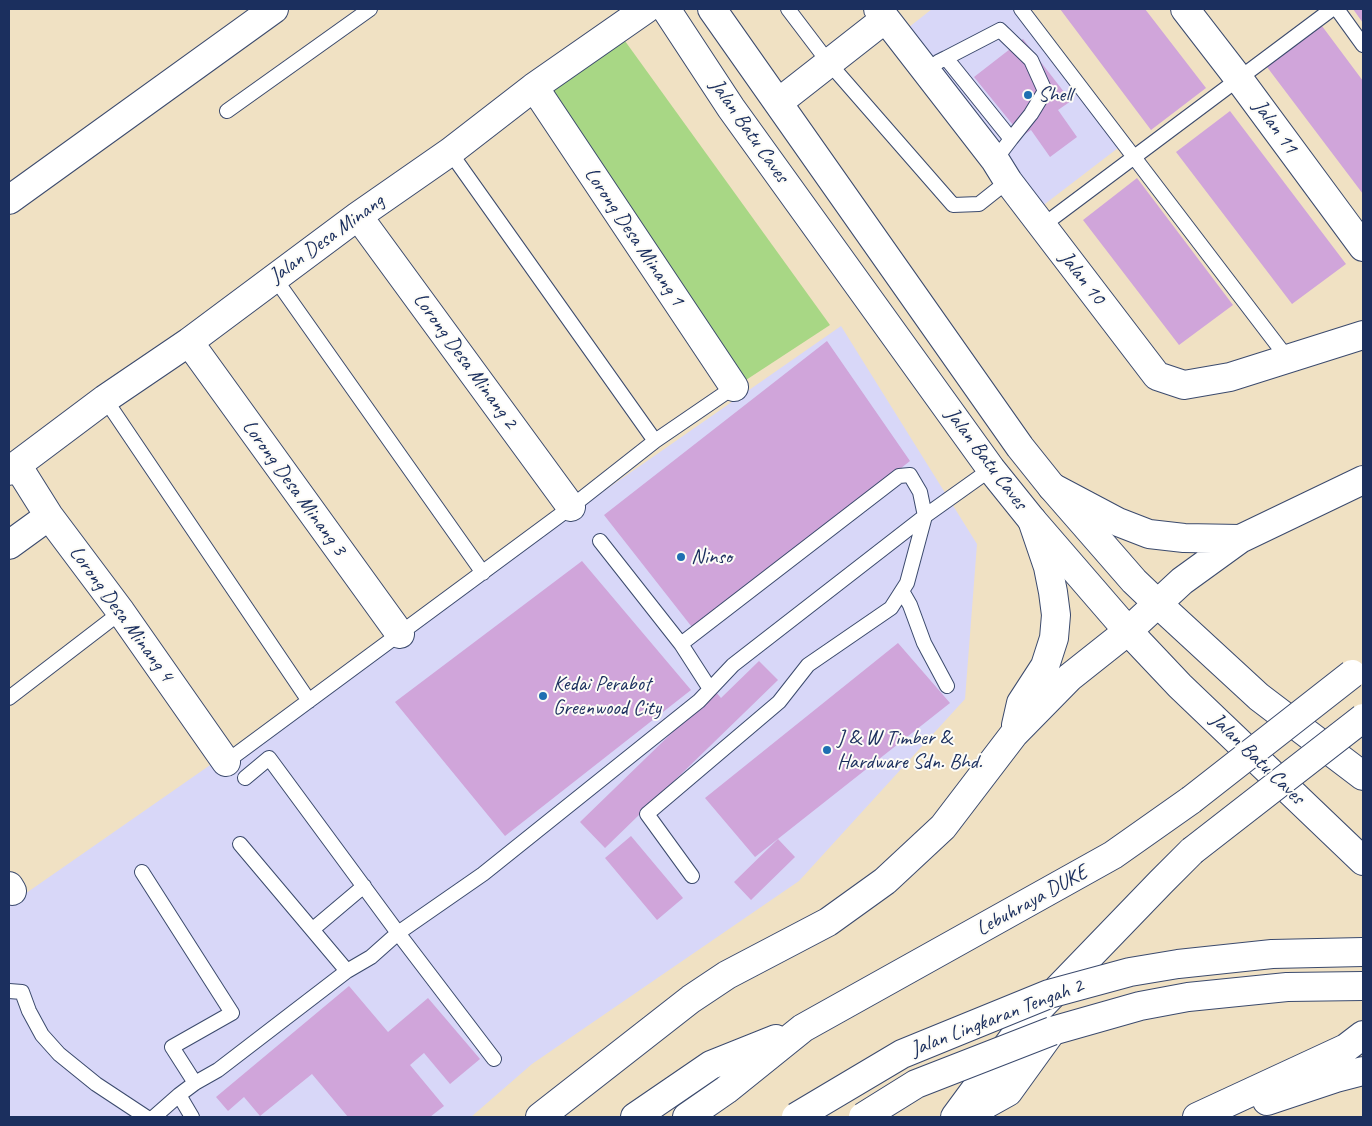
<!DOCTYPE html>
<html>
<head>
<meta charset="utf-8">
<style>
	body { margin:0 }
	#map { position:relative; width:1372px; height:1126px; overflow:hidden; background:#f0e1c3; font-family:Caveat,sans-serif }
	canvas { display:block }
	.frame { position:absolute; inset:0; border:10px solid #1b2f5e; pointer-events:none }
</style>
</head>
<body>
<div id="map">
<canvas width="1372" height="1126"></canvas>
<div class="frame"></div>
</div>
<script>
const c = document.querySelector('canvas').getContext('2d');
c.lineJoin = 'round';
function paint(path, color) { c.fillStyle = color; c.fill(path, 'evenodd'); }
const poly = rows => new Path2D(rows.map(r => 'M' + r).join(''));
function trace(path, color, width, dash) { c.strokeStyle = color; c.lineWidth = width; c.lineCap = dash ? 'butt' : 'round'; c.setLineDash(dash || []); c.stroke(path); }
function drawText(font, color, halo, rows, align = 'center') {
  c.font = font + ' Caveat,sans-serif'; c.lineWidth = 4; c.setLineDash([]); c.textBaseline = 'middle'; c.strokeStyle = halo; c.fillStyle = color; for (const [text, x, y, turn = 0] of rows) {
    c.save(); c.translate(x, y); c.rotate((+turn || 0) * Math.PI / 180); c.textAlign = isNaN(turn) ? turn : align; if (halo) c.strokeText(text, 0, 0); c.fillText(text, 0, 0); c.restore();
  }
}
const built = poly([
	[932,9,1014,9,1118,148,1041,207,904,31],
	[841,326,977,544,965,699,799,881,532,1064,471,1117,9,1117,9,905]
]);
const green = poly([
	[625,41,830,325,746,380,547,95]
]);
const building = poly([
	[1060,9,1145,9,1206,88,1151,130],
	[1353,9,1363,9,1363,23],
	[1322,26,1363,81,1363,194,1267,67],
	[1023,39,1071,101,1058,110,1077,137,1050,157,1031,130,1022,136,974,77],
	[1230,111,1346,264,1292,304,1176,152],
	[1137,178,1233,305,1179,345,1083,220],
	[827,341,910,461,695,631,604,515],
	[582,561,691,690,505,836,395,702],
	[898,643,950,703,755,857,705,798],
	[759,661,778,680,605,848,580,822,715,691,721,698],
	[631,836,683,898,657,920,605,858],
	[778,839,795,857,751,900,734,882],
	[349,986,388,1032,428,998,480,1059,450,1084,424,1053,410,1065,444,1106,430,1117,348,1117,312,1074,260,1116,244,1097,228,1111,216,1097]
]);
const service = poly([
	[788,9,829,63,953,205,979,204,1008,181],
	[1021,9,1288,359],
	[1337,9,1363,45],
	[946,58,1000,30,1031,60,1045,91,1031,114,1011,139],
	[938,62,946,58,1011,139,995,160],
	[227,111,370,9],
	[450,152,655,441],
	[1042,226,1332,9],
	[274,277,483,573],
	[105,399,309,701],
	[600,541,681,644,710,689],
	[902,591,910,605,924,643,947,686],
	[681,644,899,476,910,475,920,492,925,516,907,583,891,608,808,665,779,702,647,814,692,876],
	[9,698,121,612],
	[226,762,571,507,655,441,734,387],
	[245,778,269,758,398,933,494,1059],
	[240,844,347,971],
	[142,872,232,1013,172,1047,195,1083],
	[313,929,364,886],
	[9,991,22,992,29,1011,42,1035,59,1054,96,1084,146,1117],
	[154,1117,179,1095],
	[192,1117,179,1095,195,1083,218,1070,347,971,371,957,398,933,483,874,699,701,733,665,925,516,991,469]
]);
const minor = poly([
	[878,9,995,160,1008,181,1157,376,1184,385,1230,377,1363,335],
	[1185,9,1239,79,1363,247],
	[534,87,734,387],
	[779,102,885,19],
	[9,200,274,9],
	[358,216,571,507],
	[189,342,400,634],
	[17,465,49,516,121,612,226,762],
	[9,471,105,399,189,342,358,216,450,152,534,87,646,9],
	[9,545,49,516],
	[9,886,12,891]
]);
const primary = poly([
	[666,9,731,108,991,469,1032,520,1128,631,1180,686,1363,861],
	[712,9,1020,447,1052,487,1134,581,1157,603,1259,697,1363,776]
]);
const trunk = poly([
	[1016,725,1021,703,1045,666,1054,638,1056,615,1053,592,1048,567,1032,520],
	[1052,1031,1140,1006,1188,997,1287,987,1363,986],
	[540,1117,691,999,727,975,828,922,885,881,943,827,1014,734,1070,677,1128,631]
]);
const motorway = poly([
	[1052,487,1118,522,1149,534,1184,538,1240,539],
	[1128,631,1182,581,1240,539,1363,480],
	[1267,1101,1336,1078,1363,1071],
	[635,1117,711,1065,776,1039],
	[687,1117,726,1090,803,1028,1113,855,1191,800],
	[955,1117,1022,1026,1161,882,1192,851],
	[963,1117,1008,1092,1052,1031],
	[1197,1117,1346,1048,1363,1035]
]);
const trunkBridge = poly([
	[796,1117,902,1054,1049,994,1130,972,1178,964,1272,954,1363,952],
	[863,1117,916,1084,1052,1031]
]);
const motorwayBridge = poly([
	[1191,800,1352,674],
	[1192,851,1363,718]
]);
const markers = [
	[1028,95,5,"#1f6fb2"],
	[681,557,5,"#1f6fb2"],
	[543,696,5,"#1f6fb2"],
	[827,750,5,"#1f6fb2"]
];
const poiNames = [
	["Shell",1038,95],
	["Ninso",691,557],
	["Kedai Perabot",553,684],
	["Greenwood City",553,708],
	["J & W Timber &",837,738],
	["Hardware Sdn. Bhd.",837,762]
];
const streetNames = [
	["Jalan 11",1275,127,54],
	["Jalan Batu Caves",749,131,55],
	["Lorong Desa Minang 1",634,237,56],
	["Jalan Desa Minang",327,239,-36],
	["Jalan 10",1082,278,52],
	["Lorong Desa Minang 2",465,361,54],
	["Jalan Batu Caves",986,459,53],
	["Lorong Desa Minang 3",294,488,54],
	["Lorong Desa Minang 4",121,614,54],
	["Jalan Batu Caves",1257,759,44],
	["Lebuhraya DUKE",1032,901,-29],
	["Jalan Lingkaran Tengah 2",997,1018,-21]
];
paint(built, '#d8d7f8');
paint(green, '#a8d785');
paint(building, '#d0a5da');
trace(service, '#3b4a6d', 16);
trace(minor, '#3b4a6d', 30);
trace(primary, '#3b4a6d', 30);
trace(trunk, '#3b4a6d', 30);
trace(motorway, '#3b4a6d', 30);
trace(service, '#fff', 14);
trace(minor, '#fff', 28);
trace(primary, '#fff', 28);
trace(trunk, '#fff', 28);
trace(motorway, '#fff', 28);
trace(trunkBridge, '#3b4a6d', 30, []);
trace(motorwayBridge, '#3b4a6d', 30, []);
trace(trunkBridge, '#fff', 28);
trace(motorwayBridge, '#fff', 28);
for (const [x, y, r, color] of markers) { const dot = new Path2D(); dot.arc(x, y, r, 0, 2 * Math.PI); c.fillStyle = color; c.fill(dot); trace(dot, '#fdfcf7', 2); }
drawText('21px', '#1b2f5e', '#fdfcf7', poiNames, 'left');
drawText('21px', '#1b2f5e', '#fdfcf7', streetNames);
</script>
</body>
</html>
